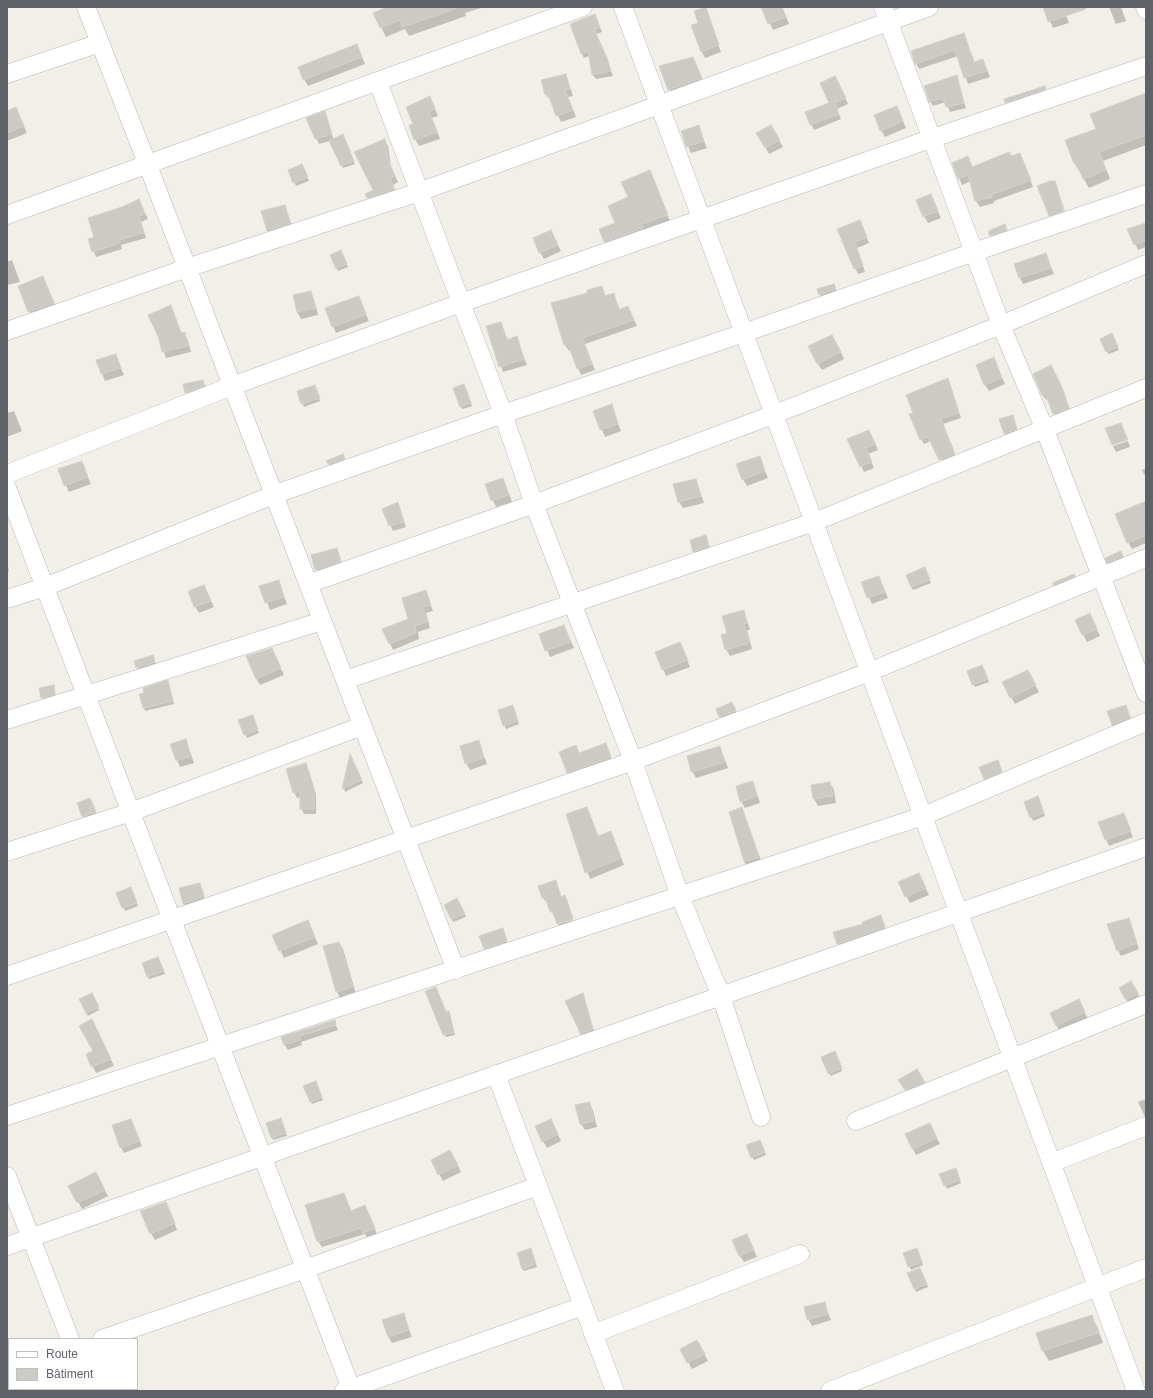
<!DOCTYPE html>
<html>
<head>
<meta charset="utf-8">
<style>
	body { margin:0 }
	#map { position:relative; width:1153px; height:1398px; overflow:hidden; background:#f1efe8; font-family:Arial,sans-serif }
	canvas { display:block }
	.frame { position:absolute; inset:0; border:8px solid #5f6368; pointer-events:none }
	.legend { position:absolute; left:8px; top:1338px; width:130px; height:52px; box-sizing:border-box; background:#fff; border:1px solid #bfc1c3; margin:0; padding:5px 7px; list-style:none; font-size:12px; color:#5f6368 }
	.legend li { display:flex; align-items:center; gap:8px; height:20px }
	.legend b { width:20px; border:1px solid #bfc1c3 }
</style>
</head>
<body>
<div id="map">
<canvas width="1153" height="1398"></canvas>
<div class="frame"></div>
<ul class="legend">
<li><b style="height:5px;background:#fff"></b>Route</li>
<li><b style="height:11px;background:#cccac5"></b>Bâtiment</li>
</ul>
</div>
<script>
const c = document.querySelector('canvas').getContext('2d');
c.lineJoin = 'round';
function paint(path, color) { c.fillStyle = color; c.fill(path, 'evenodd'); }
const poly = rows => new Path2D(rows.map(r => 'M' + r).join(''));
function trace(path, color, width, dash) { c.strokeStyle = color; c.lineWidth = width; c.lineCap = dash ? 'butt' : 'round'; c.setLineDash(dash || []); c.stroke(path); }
const shadow = poly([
	[401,7,484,7,465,13,466,16,409,36,405,29,386,37,374,13],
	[762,7,782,7,789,24,773,30],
	[1044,7,1063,7,1069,23,1053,28],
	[1109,7,1121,7,1126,21,1116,24],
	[705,9,721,52,705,58,702,52,699,23],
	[595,16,602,32,596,34,613,76,596,79,593,75,589,56,584,58,582,54],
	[963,34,975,63,983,60,990,77,968,84,958,56,919,69,916,63],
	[357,45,365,64,308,86,304,79],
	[693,58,704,84,673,96,660,67],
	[566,75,573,96,568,97,576,117,561,122,551,101,546,95,542,81],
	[956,77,966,108,950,112,946,102,933,106,930,101],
	[838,82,848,104,837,109,841,119,814,130,811,124,830,103],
	[1045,87,1047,92,1007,105,1006,102],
	[1146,94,1146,145,1103,161,1110,179,1089,188,1075,164,1066,141,1097,130],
	[433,104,438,116,432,118,440,139,419,146,415,139,415,124],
	[897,107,906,128,885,137,881,130],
	[16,108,27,133,7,141,7,112],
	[324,113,334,140,344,139,355,164,343,168,330,141,319,144,308,119],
	[771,126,783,147,769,154,758,134],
	[698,127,707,148,691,153,682,132],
	[385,141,388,146,391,167,398,182,393,185,397,195,371,204,368,198,374,191],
	[1020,154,1033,187,994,201,994,203,980,207,976,201,971,181,962,185,959,178,967,158,973,168],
	[303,168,309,181,296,186,289,170],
	[650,171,670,221,608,248,605,242,617,223,629,197],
	[1055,182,1058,188,1056,188,1064,216,1066,215,1058,189,1067,217,1053,222,1050,215],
	[931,195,941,218,928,223,924,216],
	[142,206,148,219,141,222,146,238,121,245,122,249,96,257,90,240,95,238],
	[285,206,293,228,271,236,268,230],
	[1146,223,1146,247,1138,250,1129,229],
	[1005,225,1008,232,994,242,991,235],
	[862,227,869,243,857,248,865,272,858,274,838,230],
	[551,231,561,251,544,259,540,252],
	[342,254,348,267,338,271,337,268],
	[1046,254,1054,274,1023,284,1020,278],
	[12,260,20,282,7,285,7,262],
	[43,278,57,310,33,319,19,287],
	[834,285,837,293,822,298,818,290],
	[602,288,606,297,614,295,620,310,628,307,637,326,585,344,595,370,581,375,571,350,569,351,565,345,553,304],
	[311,292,314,299,318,315,301,319,297,312,294,296],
	[358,297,369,321,336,333,333,326],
	[171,306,182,334,184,334,188,340,191,352,166,358,159,336],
	[501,323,508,340,516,338,527,365,503,372,487,327],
	[1113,337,1119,350,1109,354,1107,352],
	[836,342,844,359,822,370,818,364],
	[115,355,124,375,105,381,97,361],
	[993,358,1005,384,989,391,985,385],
	[1054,371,1064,392,1071,413,1057,419,1048,398,1046,400,1042,394],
	[203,381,206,387,190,399,185,385],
	[950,384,961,418,943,424,957,459,943,464,931,441,924,444,921,439],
	[466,388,472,406,463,409,461,407],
	[316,389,320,401,304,407,298,392],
	[611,406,621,431,605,437,594,411],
	[14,411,22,431,7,437,7,413],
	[1014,419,1018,432,1007,436,1005,433],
	[1121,424,1128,439,1112,444],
	[872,436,878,450,868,454,874,468,864,472,849,439],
	[1128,441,1130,447,1116,452,1113,446],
	[342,455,346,462,331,467,328,462],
	[759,458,768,478,747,486,743,479],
	[81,462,91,484,69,492,59,470],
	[1146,468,1146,478,1142,470],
	[503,479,512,502,496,507,486,485],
	[696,480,704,503,683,508,679,502,675,485],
	[1146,502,1146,543,1132,549,1128,542],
	[398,503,406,527,393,531,383,509],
	[706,536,710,549,696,554,694,551],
	[336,549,344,568,320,576,312,556],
	[1121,553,1124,559,1112,569,1108,562],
	[7,563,9,571,7,571],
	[926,571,931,583,913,590,911,587],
	[1074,575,1078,583,1058,591,1053,584],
	[879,577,888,598,872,604,862,583],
	[278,581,287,604,270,610,261,587],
	[204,586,214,607,199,613,195,606],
	[425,591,433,611,426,613,430,628,418,632,419,639,393,650,384,629,410,619],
	[744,611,750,630,747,630,752,649,730,656,726,649],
	[1076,620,1093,621,1100,636,1087,642],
	[564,626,574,648,550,657,540,635],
	[680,643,690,667,666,676,656,652],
	[272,649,284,675,260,685,256,678],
	[154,659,156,665,139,671,135,661],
	[984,669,989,682,975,687,973,684],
	[1031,677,1039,692,1015,704,1011,697],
	[168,682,174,704,145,711,140,694],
	[53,686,56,697,44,701,40,689],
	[734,706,737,714,722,720,717,710],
	[1126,706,1133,724,1116,731,1112,725],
	[514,709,519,724,506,729,499,711],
	[254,719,259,733,247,738,240,721],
	[186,740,194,763,180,767,177,760],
	[478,741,487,764,470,770,466,763],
	[606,745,613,763,571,777,568,772,579,754],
	[720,747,728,768,696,778,692,771],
	[351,757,363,783,345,792,344,789],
	[997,762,1005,778,988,785,984,779],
	[306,764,316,794,316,814,304,814,301,808,301,797,297,798,294,792],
	[753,782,760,803,745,808,741,801],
	[830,783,834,790,836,803,818,806,814,799,812,786],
	[1038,798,1045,816,1033,821,1025,802],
	[92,802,97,815,85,819,83,816],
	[587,808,598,837,614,839,624,865,590,879,567,815],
	[742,808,762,863,748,868,744,861,730,813],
	[1123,814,1133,837,1109,846,1099,823],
	[555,881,561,898,565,897,567,900,573,918,557,923,547,900,545,901,543,898,539,886],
	[922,881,929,895,910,903,899,883],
	[200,884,203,891,206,904,188,910,184,904,181,888],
	[132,891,138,906,125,911,118,893],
	[459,902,466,917,453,922,445,906],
	[880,916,888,934,841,950,835,933,864,925],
	[573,920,574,922,559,926,558,924],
	[1128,920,1139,949,1121,956,1118,950],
	[311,928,318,944,284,958,274,935],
	[504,932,508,944,487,951,485,948],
	[339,943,343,949,356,994,340,998,337,992],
	[159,961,165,974,149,979,148,977],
	[1131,982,1139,996,1128,1002,1120,988],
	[582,994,595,1034,583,1039,574,1020],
	[93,997,99,1010,88,1016,86,1013],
	[1082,1007,1088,1019,1060,1032,1051,1014],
	[449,1012,455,1035,446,1037,444,1034,446,1013],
	[92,1020,114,1066,96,1073,87,1055,94,1052],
	[334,1021,338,1030,301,1042,302,1045,288,1050,285,1045,283,1038],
	[836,1056,842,1071,831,1076,829,1073],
	[917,1070,928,1089,909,1096,900,1080],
	[317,1085,323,1100,312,1104,310,1101],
	[1146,1099,1146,1117,1145,1117,1138,1102],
	[589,1103,593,1110,597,1127,585,1130,581,1124],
	[131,1120,142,1146,124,1153,121,1147],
	[551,1120,561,1141,547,1148,543,1141],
	[282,1122,287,1136,273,1140,272,1137],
	[933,1131,940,1144,916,1155,913,1149],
	[760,1141,766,1155,754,1160,752,1157],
	[454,1158,461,1172,443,1181,432,1161],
	[957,1172,961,1183,947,1189,941,1175],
	[99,1180,108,1196,82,1209,70,1186],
	[343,1194,351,1212,368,1213,377,1234,368,1239,365,1234,322,1247,318,1241],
	[169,1209,177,1230,155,1240,151,1233],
	[747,1235,757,1257,744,1262,740,1256],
	[531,1250,537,1267,524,1271,522,1268],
	[918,1252,923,1265,911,1270,904,1254],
	[922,1272,928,1287,916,1292,909,1274],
	[824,1303,831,1320,812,1326,808,1319],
	[403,1314,412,1337,392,1343,388,1336],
	[1091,1316,1097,1326,1103,1343,1049,1361,1043,1351,1037,1333],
	[697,1341,708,1361,692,1369,681,1350]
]);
const building = poly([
	[387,7,455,7,455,9,402,27,400,20,380,28,373,13,387,7],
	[706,7,719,45,701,52,691,25,698,23,694,11,706,7],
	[761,7,782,7,786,17,768,24,761,7],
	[1043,7,1085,7,1086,9,1048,22,1043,7],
	[595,14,600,27,594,29,607,58,611,71,592,75,588,51,581,54,570,24,595,14],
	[964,33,974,62,983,59,987,71,964,78,955,50,915,64,911,51,964,33],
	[357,44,362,57,303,80,298,67,357,44],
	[693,57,702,78,668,90,659,66,693,57],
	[566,74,570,89,565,90,573,110,556,116,548,94,545,95,541,80,566,74],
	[957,75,964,103,946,107,943,98,929,102,924,86,957,75],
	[835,76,846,98,835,103,839,114,810,125,805,112,829,103,820,83,835,76],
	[1045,86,1046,89,1005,103,1004,99,1045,86],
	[1146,93,1146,135,1099,152,1106,170,1083,179,1077,163,1074,164,1065,140,1096,129,1090,114,1146,93],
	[430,96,435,109,429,111,437,132,414,140,409,125,413,124,406,107,430,96],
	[897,106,903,121,880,131,874,115,897,106],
	[16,107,24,126,7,133,7,111,16,107],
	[325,111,332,134,315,139,306,118,325,111],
	[699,125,704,141,686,147,681,131,699,125],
	[771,125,780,140,765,148,756,133,771,125],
	[343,134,354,161,341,166,329,141,343,134],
	[385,139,388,160,395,176,390,178,394,189,367,198,365,194,373,190,354,152,385,139],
	[1009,152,1011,156,1020,153,1031,180,991,195,992,197,975,201,968,175,958,179,952,163,968,156,972,167,1009,152],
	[302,164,308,177,293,183,288,170,302,164],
	[650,170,668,215,642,224,643,228,604,242,599,229,615,223,608,206,628,197,621,182,650,170],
	[1050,181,1055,181,1064,211,1049,216,1037,186,1050,181],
	[931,194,938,211,923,217,916,200,931,194],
	[139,199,145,214,139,216,144,233,119,240,120,243,92,252,88,239,94,237,88,218,122,207,139,199],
	[285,205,290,223,267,231,261,211,285,205],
	[860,220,867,237,855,242,863,266,854,269,837,229,860,220],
	[1146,223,1146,240,1134,245,1127,229,1146,223],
	[1005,224,1007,230,990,236,988,231,1005,224],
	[551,230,558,245,539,253,533,238,551,230],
	[341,250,347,264,336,269,330,255,341,250],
	[1046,253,1051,268,1019,278,1014,264,1046,253],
	[43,276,54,303,28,312,18,286,43,276],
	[834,284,836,289,819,295,817,289,834,284],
	[602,286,605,296,614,293,618,310,628,306,634,320,582,338,592,364,577,369,568,344,564,345,551,303,587,293,587,290,602,286],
	[311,291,315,308,297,312,293,295,311,291],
	[359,296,366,314,332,327,325,308,359,296],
	[171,305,181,333,185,332,188,346,162,352,158,336,148,315,171,305],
	[501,322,507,340,517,336,524,359,499,367,486,326,501,322],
	[1112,333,1118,347,1106,352,1100,339,1112,333],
	[832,335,841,352,817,364,808,346,832,335],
	[116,354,121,368,101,374,96,360,116,354],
	[994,357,1002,378,984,385,976,365,994,357],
	[1051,365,1061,385,1069,408,1053,414,1045,393,1042,395,1033,374,1051,365],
	[948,378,959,413,941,419,955,454,939,460,928,437,920,440,909,414,913,413,906,395,948,378],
	[203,380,204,386,185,393,183,384,203,380],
	[464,384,471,403,460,407,453,388,464,384],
	[315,385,320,398,301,404,297,391,315,385],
	[612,404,618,424,600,430,593,411,612,404],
	[1013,415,1017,429,1004,434,999,419,1013,415],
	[1121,423,1127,440,1112,445,1105,428,1121,423],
	[869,430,875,444,866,448,872,462,860,467,847,439,869,430],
	[343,454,345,459,328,464,326,461,343,454],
	[760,456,765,471,742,480,736,464,760,456],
	[82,461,88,477,64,486,58,469,82,461],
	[503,478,509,495,491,501,485,484,503,478],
	[696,479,701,496,678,502,673,484,696,479],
	[1146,501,1146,535,1127,543,1115,514,1146,501],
	[398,502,404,522,389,526,382,509,398,502],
	[706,535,709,546,693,552,690,540,706,535],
	[337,548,341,561,315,570,311,555,337,548],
	[1121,551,1123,556,1107,563,1105,558,1121,551],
	[925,567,930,580,911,587,906,575,925,567],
	[1074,574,1075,576,1053,585,1052,583,1074,574],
	[879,576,885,592,867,598,861,582,879,576],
	[279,580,284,597,265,603,259,586,279,580],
	[204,585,211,601,194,607,188,591,204,585],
	[426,590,431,605,423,607,427,622,415,626,416,633,389,644,382,629,408,619,402,598,426,590],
	[744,610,747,623,744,624,749,643,725,650,721,635,727,633,722,616,744,610],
	[1090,613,1097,629,1082,635,1075,620,1090,613],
	[564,625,571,642,545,651,539,634,564,625],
	[680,642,688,660,662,670,655,652,680,642],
	[272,648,281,668,256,679,246,656,272,648],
	[153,655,155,662,136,668,134,661,153,655],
	[982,665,988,679,972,685,967,671,982,665],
	[1028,670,1036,685,1010,698,1002,682,1028,670],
	[168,680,173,701,143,708,139,694,144,693,143,688,168,680],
	[54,685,55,694,41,698,39,688,54,685],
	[732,702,736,711,719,717,716,709,732,702],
	[513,705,518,721,503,726,498,710,513,705],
	[1126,705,1130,717,1112,725,1107,711,1126,705],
	[253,715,258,730,244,735,238,720,253,715],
	[186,739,191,756,176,761,170,744,186,739],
	[479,740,484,758,465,764,460,746,479,740],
	[606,743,611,757,567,773,559,752,576,745,579,753,606,743],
	[720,746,725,762,691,772,687,756,720,746],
	[350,754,362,780,342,789,350,754],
	[998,760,1002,771,984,779,979,767,998,760],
	[306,763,314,788,314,809,300,809,300,791,293,793,286,769,306,763],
	[753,781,757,796,740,802,736,786,753,781],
	[830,782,833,796,813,799,811,785,830,782],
	[1038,796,1044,813,1030,818,1024,802,1038,796],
	[90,798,96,812,82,817,77,803,90,798],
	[587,807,598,836,611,831,621,858,585,873,566,814,587,807],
	[742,807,759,857,744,861,729,812,742,807],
	[1124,813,1131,831,1105,840,1098,822,1124,813],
	[919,873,926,888,905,897,898,882,919,873],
	[556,880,561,897,565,895,573,919,557,924,553,912,550,912,545,897,542,898,538,886,556,880],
	[200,883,203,897,183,904,179,888,200,883],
	[131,887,137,903,122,908,116,893,131,887],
	[457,898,465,914,451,919,444,905,457,898],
	[881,915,885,927,837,944,833,932,863,924,862,922,881,915],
	[1129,918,1137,943,1117,951,1107,924,1129,918],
	[308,920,315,937,279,951,272,935,308,920],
	[503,928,507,941,484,949,479,936,503,928],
	[339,942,353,987,336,992,323,946,339,942],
	[158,957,164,971,147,977,142,963,158,957],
	[1131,981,1138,993,1126,1000,1119,988,1131,981],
	[436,987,446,1012,449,1011,454,1032,443,1035,425,991,436,987],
	[92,993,99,1007,86,1013,79,999,92,993],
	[583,993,593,1029,580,1034,576,1020,574,1020,565,1001,583,993],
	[1079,999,1085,1012,1056,1026,1050,1013,1079,999],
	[92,1019,111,1059,91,1067,86,1054,93,1051,79,1026,92,1019],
	[335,1020,336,1025,299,1036,300,1040,284,1045,281,1037,335,1020],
	[835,1051,842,1068,828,1074,821,1057,835,1051],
	[917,1069,925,1082,905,1090,898,1080,917,1069],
	[316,1081,322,1097,310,1102,303,1086,316,1081],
	[590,1102,594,1121,580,1124,575,1105,590,1102],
	[281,1118,286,1133,271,1138,266,1123,281,1118],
	[131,1119,140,1141,120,1148,112,1125,131,1119],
	[551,1119,558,1134,542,1142,535,1126,551,1119],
	[930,1123,937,1138,912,1149,905,1134,930,1123],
	[760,1140,765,1152,751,1158,746,1145,760,1140],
	[450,1150,458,1165,438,1175,431,1160,450,1150],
	[956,1168,960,1180,944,1186,939,1174,956,1168],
	[96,1172,105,1190,77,1203,68,1186,96,1172],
	[344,1193,351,1211,365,1205,375,1228,363,1233,361,1228,317,1242,305,1205,344,1193],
	[166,1202,175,1223,150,1234,140,1211,166,1202],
	[747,1234,754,1250,739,1256,732,1240,747,1234],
	[531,1248,536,1264,522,1269,517,1253,531,1248],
	[917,1248,922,1262,908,1267,903,1253,917,1248],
	[920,1268,927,1284,914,1289,907,1273,920,1268],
	[825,1302,828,1314,807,1320,804,1307,825,1302],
	[404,1313,409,1330,388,1337,382,1320,404,1313],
	[1092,1315,1098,1333,1042,1351,1036,1333,1092,1315],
	[697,1340,705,1354,687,1363,680,1349,697,1340]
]);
const minor = poly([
	[86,7,147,163,456,970],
	[623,7,1136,1391],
	[883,7,1001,325,1045,430,1146,693],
	[1145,7,1146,10],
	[7,74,100,43],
	[378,82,503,414,534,504,633,761,680,896,721,996,761,1117],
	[7,215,583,7],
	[7,331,187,268,419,192,929,7],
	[7,474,232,386,461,303,933,138,1146,66],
	[7,488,352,1391],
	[308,584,534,504,775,414,1001,325,1146,264],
	[7,599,45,587,273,495,503,414,744,333,974,252,1146,194],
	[345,680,814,522,1146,388],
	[7,720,322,621],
	[7,852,131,812,362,726],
	[7,976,633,761,869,672,1146,558],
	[496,1074,615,1391],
	[7,1116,923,816,1146,722],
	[856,1121,1146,1004],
	[1051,1163,1146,1126],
	[7,1176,70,1339],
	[7,1246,1146,847],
	[593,1334,800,1254],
	[102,1339,305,1269,538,1186],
	[344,1391,583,1306],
	[830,1391,1146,1268]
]);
paint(shadow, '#0003');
paint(building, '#cccac5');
trace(building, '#d6d1c6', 1);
trace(minor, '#b5b8bc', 19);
trace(minor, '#fff', 18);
</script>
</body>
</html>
